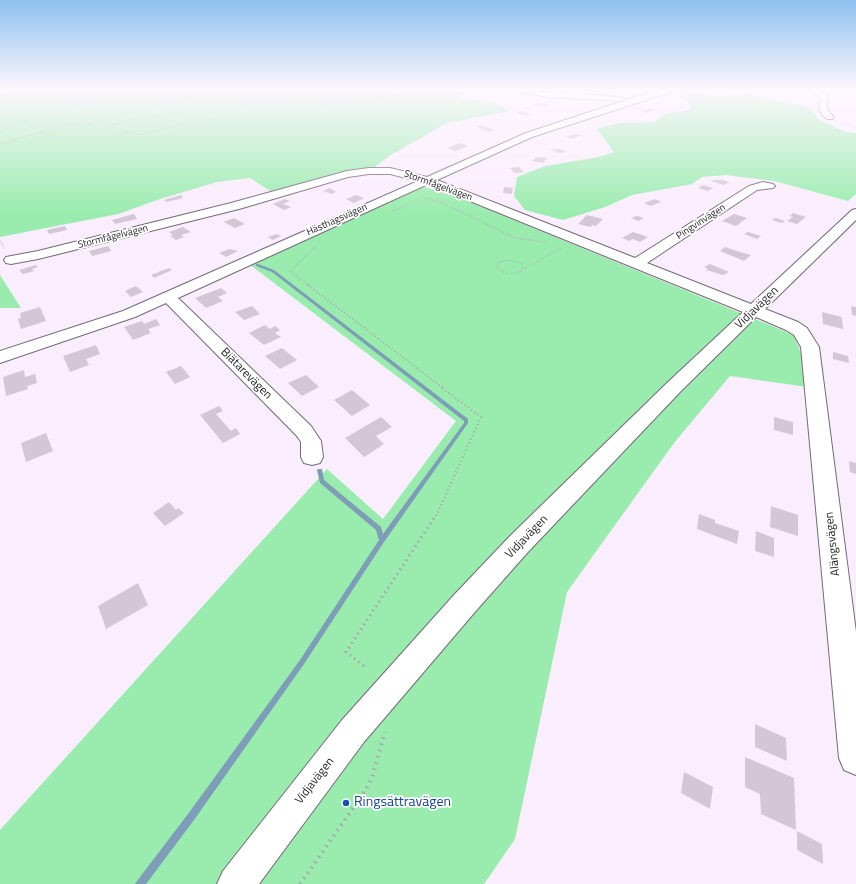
<!DOCTYPE html>
<html>
<head>
<meta charset="utf-8">
<style>
	body { margin:0 }
	canvas { display:block; background:#faedfd }
</style>
</head>
<body>
<canvas width="856" height="884"></canvas>
<script>
const c = document.querySelector('canvas').getContext('2d');
c.lineJoin = 'round';
function paint(path, color) { c.fillStyle = color; c.fill(path, 'evenodd'); }
const poly = rows => new Path2D(rows.map(r => 'M' + r).join(''));
function trace(path, color, width, dash) { c.strokeStyle = color; c.lineWidth = width; c.lineCap = dash ? 'butt' : 'round'; c.setLineDash(dash || []); c.stroke(path); }
function drawText(font, color, halo, rows, align = 'center') {
  c.font = font + ' "Titillium Web",sans-serif'; c.lineWidth = 3.5; c.setLineDash([]); c.textBaseline = 'middle'; c.strokeStyle = halo; c.fillStyle = color; for (const [text, x, y, turn = 0] of rows) {
    c.save(); c.translate(x, y); c.rotate((+turn || 0) * Math.PI / 180); c.textAlign = isNaN(turn) ? turn : align; if (halo) c.strokeText(text, 0, 0); c.fillText(text, 0, 0); c.restore();
  }
}
const green = poly([
	[0,89,485,89,466,93,456,97,493,103,510,111,447,123,389,156,372,169,363,168,272,192,250,178,217,182,160,199,118,214,0,237],
	[682,92,718,96,747,94,808,106,819,120,846,132,856,133,856,194,848,201,774,181,726,175,702,177,692,184,632,195,605,207,563,220,525,210,514,196,517,177,545,166,599,157,614,152,597,129,619,123,654,122,667,113,685,111,691,108,689,104,677,95],
	[425,187,460,198,794,335,814,388,730,376,674,443,567,592,515,839,484,884,0,884,0,830,327,469,383,519,456,421,249,264,413,190],
	[0,275,21,308,0,308]
]);
const stream = poly([
	[256,264,258,264,274,270,468,419,468,423,384,542,304,664,194,820,146,884,135,884,137,881,188,814,300,660,379,540,376,530,320,483,317,470,318,469,322,469,324,480,381,527,383,534,464,423,464,421,272,272,256,266,256,264]
]);
const building = poly([
	[535,103,550,104,547,107,532,105],
	[650,108,658,110,648,113,640,112],
	[522,111,532,114,526,116,516,113],
	[482,125,487,127,494,130,489,132,475,126],
	[575,134,582,135,572,139,565,137],
	[460,143,468,146,455,151,447,148],
	[554,149,560,149,566,151,561,153,550,150],
	[537,157,547,158,543,163,532,161],
	[519,167,524,172,515,173,510,168],
	[714,180,722,180,729,182,724,185,711,181],
	[703,185,713,188,708,191,698,188],
	[504,187,513,188,512,194,503,193],
	[330,188,336,192,332,194,323,191],
	[181,195,183,197,180,199,166,202,164,200],
	[356,195,364,198,354,203,346,199],
	[285,199,290,201,283,204,291,207,284,210,273,204],
	[655,199,661,202,651,206,644,203],
	[793,213,806,217,797,224,787,221,793,217,790,216],
	[134,214,137,219,115,224,112,220],
	[734,214,747,218,736,226,722,221],
	[587,215,603,219,596,226,592,225,591,227,578,224],
	[637,216,644,218,638,221,631,218],
	[234,218,245,224,235,228,224,222],
	[776,218,785,221,782,223,772,220],
	[65,226,67,230,49,234,47,230],
	[183,227,191,232,181,235,184,237,176,240,170,236,173,235,169,232],
	[633,232,648,237,640,242,633,239,629,241,622,238],
	[748,232,761,236,757,239,744,234],
	[276,234,281,236,273,240,268,237],
	[108,246,111,251,92,256,89,251],
	[725,247,740,252,751,255,744,261,720,251],
	[229,249,238,251,226,257,219,253],
	[710,264,729,272,723,275,706,270,708,269,704,267],
	[36,265,38,267,32,269,34,271,23,274,19,270],
	[169,268,172,270,154,278,151,275],
	[136,286,143,292,131,297,125,291],
	[221,288,227,293,218,297,223,301,206,308,195,298],
	[252,306,260,314,244,320,235,312],
	[851,306,856,307,856,316,852,315],
	[40,307,46,321,21,329,18,319,21,318,20,313],
	[822,312,842,317,843,329,823,324],
	[156,319,160,325,148,329,151,333,133,340,124,327,142,321,144,324],
	[265,325,270,329,275,326,280,330,275,333,281,337,264,345,249,333],
	[96,345,100,354,86,359,89,365,70,372,63,356],
	[282,348,297,360,280,369,265,356],
	[833,352,848,356,849,363,833,359],
	[181,366,190,377,175,384,166,372],
	[24,370,25,377,35,374,37,383,27,386,28,389,6,396,3,377],
	[306,375,319,387,302,396,288,383],
	[352,390,370,405,352,416,334,400],
	[219,406,223,411,216,414,231,431,236,428,240,434,223,443,200,415],
	[381,417,392,427,376,436,384,444,364,457,345,438],
	[774,417,793,422,793,435,774,430],
	[46,433,53,451,26,462,21,443],
	[849,461,856,463,856,474,850,472],
	[169,502,176,510,178,508,184,513,165,526,153,513],
	[771,506,798,515,798,536,770,527],
	[699,514,715,520,715,523,739,531,737,544,697,529],
	[756,531,774,538,774,557,755,551],
	[138,583,148,605,106,629,98,606],
	[755,724,786,738,787,761,755,747],
	[745,757,794,778,796,830,761,814,760,794,745,787],
	[684,772,713,787,710,809,681,793],
	[797,831,822,844,823,864,797,850]
]);
const pathFar5 = poly([
	[206,89,218,97,273,100],
	[258,89,269,99],
	[0,96,52,89],
	[355,101,372,96,366,89],
	[88,123,198,97],
	[841,123,856,128],
	[108,126,137,119,176,114,195,115],
	[0,131,42,114,97,102,104,98,137,89],
	[11,141,62,125,91,124,116,128,138,135,175,127,193,117,259,104,277,103,292,108,306,109,351,102,372,101,404,94,410,89]
]);
const pathFar4 = poly([
	[0,144,15,140],
	[423,197,442,203,515,238,545,242],
	[393,211,408,204],
	[0,241,5,249],
	[509,260,521,263,523,270,514,274,505,273,497,268,498,263,509,260],
	[524,269,561,248],
	[309,286,290,271,316,246]
]);
const pathFar3 = poly([
	[308,285,443,388]
]);
const pathFar2 = poly([
	[436,516,481,417,441,387]
]);
const pathFar1 = poly([
	[364,666,346,652,436,515]
]);
const path = poly([
	[300,884,365,791,372,778,385,732]
]);
const street = poly([
	[504,89,621,97,625,99,621,101,547,97,504,89],
	[666,89,680,89,532,137,437,180,635,258,749,186,763,182,773,184,775,186,773,188,757,190,647,263,751,304,852,210,856,209,856,220,765,309,798,322,807,328,819,347,856,632,856,775,844,770,839,758,801,347,794,335,786,330,756,317,681,391,528,552,474,613,364,742,259,884,217,884,223,871,342,720,454,595,510,536,667,383,743,312,428,184,178,298,311,426,321,441,323,457,320,463,312,465,304,463,301,457,301,442,297,436,166,303,135,317,0,363,0,351,123,311,418,181,390,174,369,174,348,177,239,209,38,259,11,264,6,263,4,260,6,257,38,251,231,203,347,171,369,168,390,168,427,177,526,133,632,98,666,89],
	[809,89,818,89,828,96,827,107,829,112,834,117,833,119,827,119,822,115,819,107,821,99,809,89]
]);
const markers = [
	[346,803,4,"#1a4fb4"]
];
const farStreetnames = [
	["Stormfågelvägen",438,186,20],
	["Hästhagsvägen",337,220,-24],
	["Pingvinvägen",701,222,-33],
	["Stormfågelvägen",113,237,-14]
];
const streetNames = [
	["Vidjavägen",757,308,-44],
	["Biätarevägen",246,374,45],
	["Vidjavägen",527,537,-46],
	["Alängsvägen",833,544,-96],
	["Vidjavägen",315,781,-52]
];
const nearTransitnames = [
	["Ringsättravägen",354,803]
];
paint(green, '#9aecae');
paint(stream, '#7d9db8');
paint(building, '#d3c7d6');
trace(street, '#746977', 2);
trace(pathFar5, '#aca2ae', 1, [0.5, 1]);
trace(pathFar4, '#aca2ae', 1.5, [0.5, 1.5]);
trace(pathFar3, '#aca2ae', 2, [1, 2.5]);
trace(pathFar2, '#aca2ae', 2.5, [1, 3]);
trace(pathFar1, '#aca2ae', 3, [1.5, 4]);
trace(path, '#aca2ae', 4, [1.5, 5]);
paint(street, '#fff');
const sky = c.createLinearGradient(0, 0, 0, 213);
sky.addColorStop(0, '#8dc1ef');
sky.addColorStop(0.42, '#fdf7fe');
sky.addColorStop(1, '#fdf7fe00');
c.fillStyle = sky;
c.fillRect(0, 0, 856, 213);
for (const [x, y, r, color] of markers) { const dot = new Path2D(); dot.arc(x, y, r, 0, 2 * Math.PI); c.fillStyle = color; c.fill(dot); trace(dot, '#fff', 1.5); }
drawText('10px', '#211d22', '#fff', farStreetnames);
drawText('12px', '#211d22', '#fff', streetNames);
drawText('14px', '#164399', '#fff', nearTransitnames, 'left');
</script>
</body>
</html>
